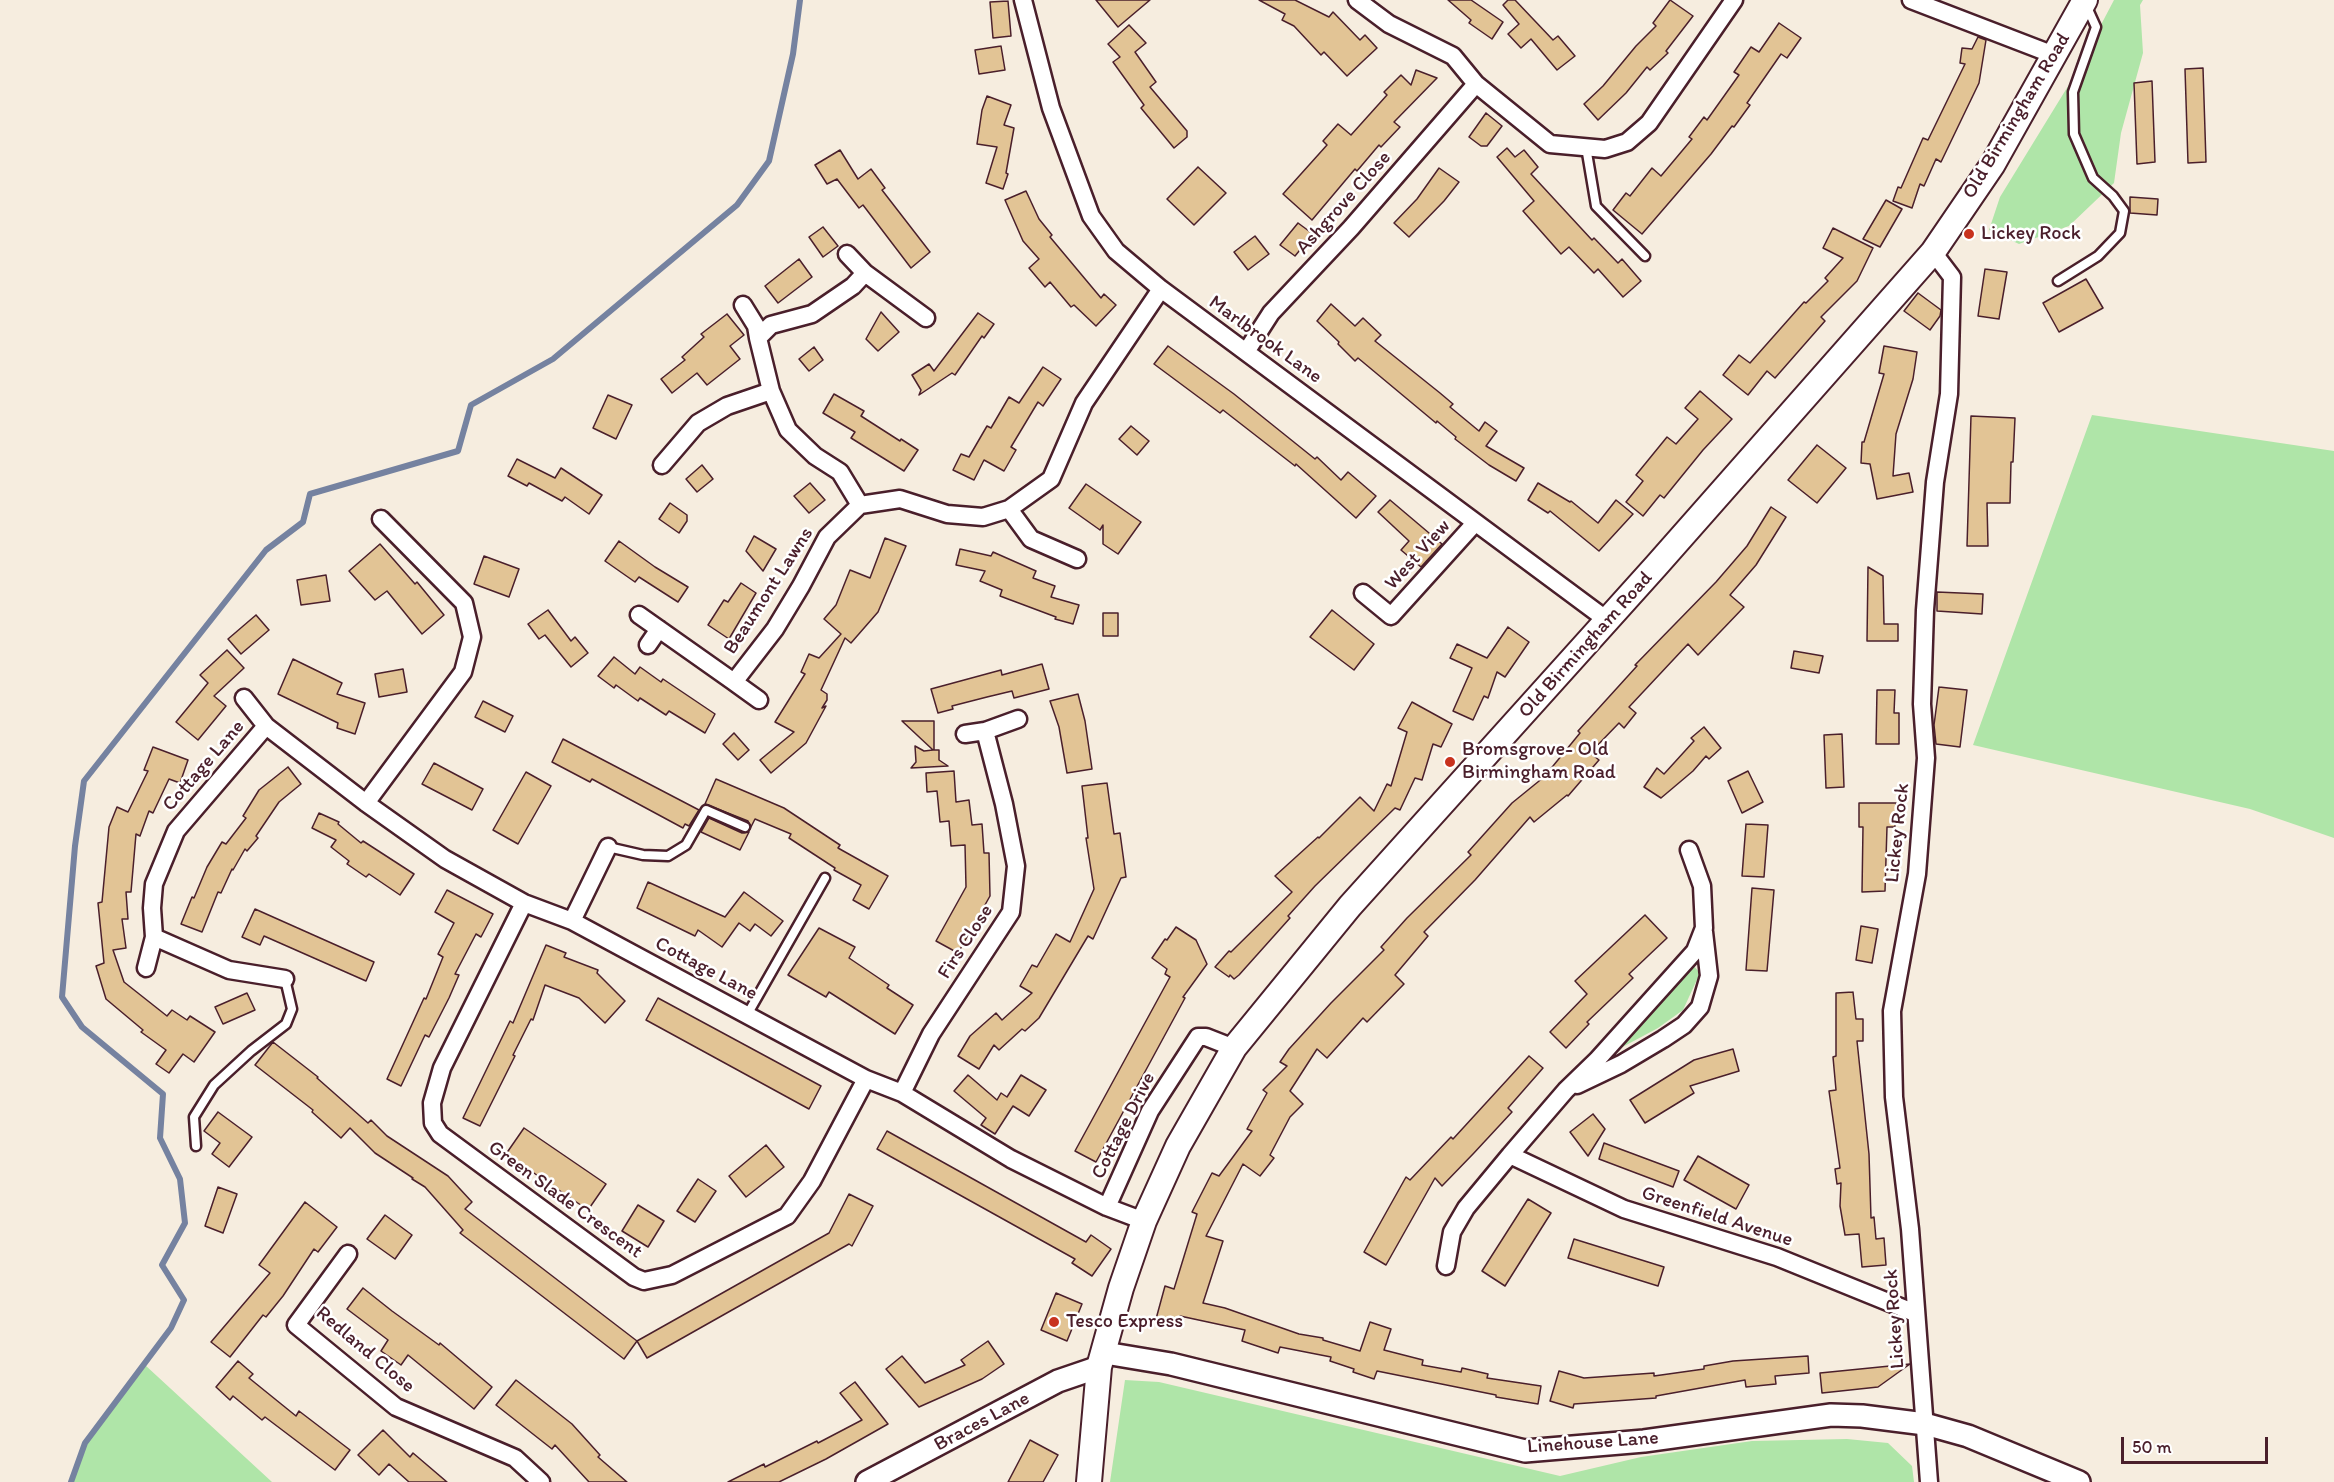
<!DOCTYPE html>
<html>
<head>
<meta charset="utf-8">
<style>
	body { margin:0 }
	#map { position:relative; width:2334px; height:1482px; overflow:hidden; background:#f6eddf; font-family:Itim,sans-serif }
	canvas { display:block }
	.scale { position:absolute; left:2121px; top:1437px; width:147px; height:27px; box-sizing:border-box; border:3px solid #4a1f2b; border-top:0; padding-left:8px; font-size:18px; line-height:21px; white-space:nowrap; color:#4a1f2b; -webkit-text-stroke:4px #fff; paint-order:stroke }
</style>
</head>
<body>
<div id="map">
<canvas width="2334" height="1482"></canvas>
<div class="scale">50 m</div>
</div>
<script>
const c = document.querySelector('canvas').getContext('2d');
c.lineJoin = 'round';
function paint(path, color) { c.fillStyle = color; c.fill(path, 'evenodd'); }
const poly = rows => new Path2D(rows.map(r => 'M' + r).join(''));
function trace(path, color, width, dash) { c.strokeStyle = color; c.lineWidth = width; c.lineCap = dash ? 'butt' : 'round'; c.setLineDash(dash || []); c.stroke(path); }
function drawText(font, color, halo, rows, align = 'center') {
  c.font = font + ' Itim,sans-serif'; c.lineWidth = 5; c.setLineDash([]); c.textBaseline = 'middle'; c.strokeStyle = halo; c.fillStyle = color; for (const [text, x, y, turn = 0] of rows) {
    c.save(); c.translate(x, y); c.rotate((+turn || 0) * Math.PI / 180); c.textAlign = isNaN(turn) ? turn : align; if (halo) c.strokeText(text, 0, 0); c.fillText(text, 0, 0); c.restore();
  }
}
const green = poly([
	[2114,0,2143,0,2140,5,2143,53,2121,133,2114,183,2069,226,2019,244,1989,230,2000,197,2073,78],
	[2092,415,2334,451,2334,838,2250,809,1973,745],
	[1692,964,1700,973,1683,1010,1658,1028,1615,1051],
	[145,1365,272,1482,71,1482,85,1443],
	[1125,1380,1159,1382,1560,1476,1641,1457,1752,1441,1847,1439,1888,1443,1912,1466,1914,1482,1110,1482]
]);
const stream = poly([
	[71,1482,85,1443,171,1328,184,1300,162,1265,185,1223,180,1179,160,1138,163,1094,82,1027,62,997,75,846,84,781,266,550,303,522,310,494,458,451,471,405,553,359,737,205,769,161,793,54,800,0]
]);
const building = poly([
	[1096,0,1150,0,1118,27,1096,0],
	[1259,0,1295,0,1329,17,1333,12,1360,40,1365,35,1377,48,1347,76,1324,52,1321,55,1294,26,1282,20,1285,14,1259,0],
	[1448,0,1471,0,1503,22,1492,39,1469,23,1471,20,1448,0],
	[1508,0,1515,0,1553,40,1558,36,1575,56,1557,70,1531,39,1521,48,1508,34,1519,24,1503,5,1508,0],
	[1670,0,1693,16,1666,51,1668,53,1650,70,1647,67,1626,93,1598,120,1584,104,1603,86,1636,46,1656,26,1653,23,1670,0],
	[1008,1,1011,36,993,38,990,2,1008,1],
	[1779,23,1801,38,1787,58,1781,54,1747,103,1750,105,1734,127,1732,126,1711,154,1642,234,1613,210,1626,193,1630,196,1652,168,1661,176,1692,139,1689,137,1704,117,1707,120,1739,75,1734,72,1751,47,1759,52,1779,23],
	[1129,25,1146,43,1135,52,1156,82,1150,87,1187,131,1187,137,1174,148,1141,108,1144,105,1113,62,1120,57,1108,44,1129,25],
	[1978,37,1986,40,1979,83,1941,162,1936,159,1924,186,1920,184,1912,208,1893,201,1898,187,1901,188,1923,138,1928,140,1965,64,1960,63,1962,48,1972,49,1978,37],
	[1001,46,1005,70,979,74,975,50,1001,46],
	[2203,68,2206,162,2188,163,2185,69,2203,68],
	[1416,70,1437,78,1394,122,1400,127,1381,147,1379,145,1357,171,1355,169,1312,220,1283,194,1327,145,1323,141,1338,124,1351,135,1387,95,1384,92,1401,75,1411,85,1416,70],
	[2152,81,2155,162,2137,164,2134,83,2152,81],
	[987,96,1011,105,1004,125,1014,128,1006,173,1008,174,1003,189,986,183,997,147,977,144,982,110,987,96],
	[1486,113,1502,126,1487,146,1481,146,1469,137,1486,113],
	[1507,148,1515,157,1524,150,1538,167,1531,174,1592,240,1594,238,1618,263,1622,259,1641,281,1623,297,1598,269,1594,273,1569,247,1561,254,1523,211,1534,201,1497,157,1507,148],
	[840,150,858,179,871,169,885,188,882,190,930,252,911,268,863,205,859,208,837,179,827,184,815,165,840,150],
	[1198,167,1226,193,1194,225,1167,199,1198,167],
	[1439,168,1459,182,1444,201,1409,237,1394,223,1417,199,1439,168],
	[1026,191,1039,219,1052,235,1050,237,1101,298,1104,294,1116,305,1096,326,1074,305,1071,307,1050,282,1045,287,1029,268,1039,259,1023,241,1005,200,1026,191],
	[2130,197,2158,199,2157,215,2130,213,2130,197],
	[1886,200,1902,209,1880,247,1863,239,1886,200],
	[1298,223,1313,234,1295,256,1280,245,1298,223],
	[823,227,838,246,823,257,809,237,823,227],
	[1833,228,1873,248,1857,281,1821,317,1825,321,1775,378,1767,371,1748,395,1723,375,1739,355,1750,363,1804,302,1806,303,1828,281,1825,278,1843,258,1823,248,1833,228],
	[1255,236,1269,254,1248,270,1234,252,1255,236],
	[799,259,812,277,778,303,765,286,799,259],
	[1985,269,2007,272,1999,319,1978,316,1985,269],
	[2086,279,2103,308,2059,332,2043,303,2086,279],
	[1918,293,1941,310,1940,316,1930,330,1904,311,1918,293],
	[1331,304,1355,326,1363,318,1381,335,1375,341,1440,393,1453,404,1450,407,1479,431,1485,422,1497,431,1486,446,1524,468,1516,481,1489,465,1455,439,1456,437,1437,421,1436,423,1358,358,1355,361,1338,344,1339,342,1317,321,1331,304],
	[881,312,899,332,878,351,866,339,881,312],
	[978,313,994,324,984,338,982,336,955,375,952,373,919,395,921,390,912,375,929,364,934,371,978,313],
	[727,314,744,335,730,346,740,359,707,385,697,373,672,393,661,379,685,360,682,357,704,337,701,334,727,314],
	[1168,346,1234,394,1315,459,1317,457,1341,480,1348,472,1376,496,1356,518,1296,464,1295,466,1223,410,1220,413,1154,364,1168,346],
	[1884,346,1917,352,1913,379,1896,434,1893,476,1909,473,1913,492,1877,499,1870,464,1861,463,1862,442,1864,442,1884,374,1879,373,1884,346],
	[814,347,823,360,809,371,799,359,814,347],
	[1043,367,1061,379,1043,406,1038,402,1011,447,1016,450,1004,471,984,460,974,480,953,470,961,454,969,457,987,426,991,428,1009,397,1019,403,1043,367],
	[1700,391,1732,419,1703,450,1664,498,1660,495,1643,516,1626,502,1643,481,1636,475,1667,437,1676,444,1698,419,1685,408,1700,391],
	[834,394,864,411,861,416,900,441,901,439,918,450,904,471,851,438,855,432,823,413,834,394],
	[608,395,632,405,616,439,593,428,608,395],
	[1971,416,2015,418,2013,462,2011,462,2010,503,1987,503,1988,546,1967,546,1971,416],
	[1131,426,1149,441,1137,455,1119,439,1131,426],
	[1817,445,1846,468,1817,503,1788,480,1817,445],
	[517,459,555,478,561,468,602,495,589,514,565,497,562,501,529,483,527,486,508,476,517,459],
	[702,465,713,479,697,492,686,479,702,465],
	[810,483,825,500,809,513,794,496,810,483],
	[1538,483,1570,502,1571,501,1598,523,1616,500,1633,514,1599,551,1550,511,1548,513,1528,500,1538,483],
	[1086,484,1141,522,1118,554,1103,544,1103,525,1100,530,1069,508,1086,484],
	[1390,500,1442,544,1421,567,1401,550,1409,541,1378,512,1390,500],
	[670,503,687,515,687,521,679,533,659,519,670,503],
	[1771,507,1786,517,1756,565,1730,595,1744,607,1698,655,1688,644,1629,707,1636,713,1624,728,1619,723,1590,753,1599,760,1568,796,1567,795,1534,822,1530,817,1475,880,1424,932,1428,936,1395,975,1404,984,1367,1022,1363,1018,1327,1058,1317,1049,1290,1091,1303,1104,1290,1117,1270,1155,1274,1158,1260,1176,1243,1164,1206,1236,1223,1241,1203,1303,1225,1308,1299,1334,1323,1338,1323,1340,1360,1351,1370,1322,1391,1329,1384,1350,1423,1360,1422,1365,1461,1372,1462,1368,1488,1374,1487,1378,1541,1386,1538,1404,1496,1397,1496,1395,1377,1371,1374,1379,1353,1372,1354,1369,1330,1361,1331,1357,1280,1347,1278,1353,1242,1341,1245,1330,1180,1316,1178,1325,1156,1319,1165,1286,1174,1289,1197,1214,1192,1212,1212,1173,1219,1176,1252,1131,1247,1129,1267,1093,1263,1090,1287,1066,1280,1062,1289,1049,1331,1003,1384,950,1381,947,1407,918,1471,855,1468,852,1512,803,1544,777,1580,733,1578,731,1637,666,1635,665,1716,582,1747,546,1771,507],
	[754,536,776,549,763,571,746,551,754,536],
	[885,538,906,546,878,612,851,643,845,638,821,690,827,694,827,700,822,708,826,706,806,743,771,773,760,760,794,732,775,722,805,674,801,672,809,654,819,658,841,634,824,619,836,605,850,570,870,578,885,538],
	[619,541,655,567,688,587,678,602,639,577,635,582,605,561,619,541],
	[380,544,415,584,417,582,444,615,422,634,387,591,375,600,349,571,380,544],
	[960,549,991,556,993,552,1036,571,1033,578,1055,586,1051,597,1079,605,1073,624,1055,619,1056,617,1000,596,1002,590,980,581,985,571,956,565,960,549],
	[484,556,519,569,509,597,474,584,484,556],
	[1868,567,1883,576,1884,624,1898,624,1898,641,1867,641,1868,567],
	[326,575,330,601,301,605,297,580,326,575],
	[741,583,756,593,729,639,708,625,724,600,728,602,741,583],
	[1937,592,1983,594,1982,614,1937,611,1937,592],
	[548,610,571,641,575,637,588,653,571,667,545,635,539,639,528,624,548,610],
	[1332,610,1374,644,1354,670,1310,637,1332,610],
	[1103,613,1118,613,1118,636,1103,636,1103,613],
	[256,615,269,630,241,654,228,639,256,615],
	[1508,627,1529,642,1505,677,1497,672,1488,698,1484,696,1473,720,1453,711,1472,668,1450,658,1457,644,1487,658,1508,627],
	[227,650,244,668,214,696,226,706,198,740,176,722,208,683,200,675,227,650],
	[1794,651,1823,656,1819,673,1791,668,1794,651],
	[614,657,635,674,640,667,661,682,663,679,715,714,705,733,669,711,666,715,640,698,638,701,616,685,614,688,598,676,614,657],
	[293,659,342,683,337,694,365,703,355,734,337,728,338,723,278,694,293,659],
	[1042,664,1049,689,1014,698,1012,691,987,697,952,706,953,709,938,713,931,689,1001,670,1002,675,1042,664],
	[403,669,407,692,379,697,375,674,403,669],
	[1939,687,1967,690,1960,747,1936,744,1934,725,1939,687],
	[1877,690,1895,690,1894,713,1899,713,1899,744,1876,744,1877,690],
	[1078,694,1085,721,1092,769,1067,773,1059,727,1050,701,1078,694],
	[483,701,513,716,505,732,475,717,483,701],
	[1412,702,1452,724,1441,747,1433,744,1422,780,1415,778,1400,810,1395,808,1315,886,1288,916,1290,918,1239,975,1234,979,1230,975,1229,977,1215,967,1229,951,1231,952,1235,948,1292,892,1275,876,1318,837,1319,838,1360,797,1374,811,1387,784,1391,786,1407,732,1398,728,1412,702],
	[902,721,934,721,934,750,939,750,939,760,948,766,911,768,916,762,915,746,924,751,933,750,902,721],
	[1704,727,1721,748,1709,759,1706,756,1693,771,1661,798,1644,787,1657,768,1664,774,1694,741,1691,738,1704,727],
	[734,733,749,750,738,760,723,744,734,733],
	[1842,734,1844,787,1826,788,1824,735,1842,734],
	[563,739,699,810,689,826,685,824,683,828,592,779,590,782,552,762,563,739],
	[153,747,188,760,180,783,169,779,153,813,149,811,140,836,136,834,131,892,126,892,128,919,122,919,126,948,113,950,124,982,167,1016,172,1010,187,1020,190,1016,215,1032,194,1062,183,1054,169,1073,156,1064,166,1050,141,1032,143,1030,106,999,96,966,104,963,98,903,102,902,109,827,117,807,128,812,148,771,144,770,153,747],
	[434,763,483,789,472,810,422,784,434,763],
	[288,767,301,784,279,802,256,836,258,838,247,851,245,849,233,870,232,869,221,893,218,892,202,932,181,924,192,897,194,898,207,867,222,842,226,844,246,818,243,816,259,790,288,767],
	[954,771,956,802,969,800,972,825,982,824,984,853,989,853,990,896,958,953,936,941,966,887,965,845,951,846,949,821,940,822,937,791,927,792,926,773,954,771],
	[1748,771,1763,802,1742,813,1728,781,1748,771],
	[526,772,551,786,518,844,493,830,526,772],
	[716,779,784,808,840,845,838,848,888,876,869,909,853,900,861,885,834,870,835,868,789,838,791,834,755,819,751,827,748,821,705,804,716,779],
	[1107,783,1114,834,1120,833,1126,877,1121,878,1093,939,1088,936,1039,1018,1025,1031,1022,1029,999,1050,994,1045,979,1069,958,1056,970,1036,996,1013,1002,1020,1032,993,1020,986,1032,965,1037,967,1056,934,1070,942,1094,889,1086,838,1088,838,1082,786,1107,783],
	[1859,803,1896,803,1895,827,1887,827,1885,891,1862,892,1863,827,1859,827,1859,803],
	[319,813,339,822,338,824,361,843,363,841,414,874,400,895,369,874,366,877,347,864,349,861,331,847,336,840,312,828,319,813],
	[709,818,742,833,749,832,740,850,701,832,709,818],
	[1746,824,1768,825,1764,877,1742,876,1746,824],
	[648,882,725,917,744,892,783,921,771,936,755,924,750,931,739,923,722,947,698,930,695,936,637,908,648,882],
	[1752,888,1774,890,1767,971,1746,970,1752,888],
	[447,890,493,914,481,937,476,934,455,974,459,975,449,998,429,1037,425,1035,401,1086,387,1079,424,998,426,999,443,957,438,954,454,923,435,912,447,890],
	[255,909,374,962,366,981,264,936,260,945,242,937,255,909],
	[1645,915,1667,938,1629,974,1633,978,1587,1022,1589,1024,1566,1048,1550,1032,1587,994,1575,981,1645,915],
	[1861,926,1878,929,1872,963,1856,960,1861,926],
	[1176,927,1196,940,1207,964,1183,997,1185,998,1096,1162,1075,1151,1170,977,1165,974,1167,969,1152,958,1165,939,1167,940,1176,927],
	[819,928,855,947,849,958,889,985,887,988,913,1005,895,1034,829,992,826,997,788,975,819,928],
	[546,945,566,953,564,957,598,970,597,973,625,1001,605,1023,579,998,545,985,533,1020,531,1019,513,1055,515,1056,480,1126,463,1118,510,1021,513,1023,546,945],
	[1853,992,1856,1019,1863,1019,1863,1041,1857,1041,1869,1154,1871,1218,1874,1217,1876,1239,1884,1238,1886,1265,1862,1267,1859,1234,1845,1235,1840,1206,1841,1183,1837,1184,1835,1169,1840,1168,1829,1091,1836,1090,1833,1057,1836,1056,1836,993,1853,992],
	[247,993,255,1010,223,1024,215,1007,247,993],
	[658,998,821,1086,809,1109,646,1020,658,998],
	[273,1042,318,1077,317,1078,368,1123,371,1120,387,1136,448,1176,472,1202,465,1209,637,1341,624,1359,460,1233,463,1230,425,1187,412,1179,413,1178,375,1153,350,1128,341,1138,312,1112,313,1110,255,1065,273,1042],
	[1733,1049,1739,1071,1690,1086,1694,1093,1645,1123,1630,1100,1694,1060,1733,1049],
	[1529,1056,1543,1068,1508,1108,1512,1112,1473,1154,1442,1186,1435,1178,1386,1265,1364,1252,1406,1177,1410,1180,1451,1137,1453,1139,1529,1056],
	[968,1075,997,1100,1001,1093,1007,1097,1021,1075,1046,1090,1029,1116,1013,1106,995,1134,981,1125,986,1118,954,1091,968,1075],
	[218,1112,252,1137,229,1167,212,1154,220,1143,204,1131,218,1112],
	[1593,1114,1605,1129,1588,1156,1570,1132,1593,1114],
	[524,1128,606,1184,588,1210,506,1154,524,1128],
	[887,1131,1086,1242,1091,1235,1111,1249,1092,1276,1072,1263,1075,1259,877,1149,887,1131],
	[1604,1143,1679,1171,1673,1187,1599,1159,1604,1143],
	[766,1145,784,1167,746,1197,729,1176,766,1145],
	[1698,1156,1749,1185,1736,1209,1684,1180,1698,1156],
	[698,1179,716,1191,695,1222,677,1211,698,1179],
	[218,1187,237,1194,223,1233,205,1226,218,1187],
	[849,1194,873,1206,852,1246,849,1244,647,1358,637,1341,829,1233,849,1194],
	[1528,1199,1551,1213,1505,1286,1482,1271,1528,1199],
	[305,1202,337,1227,318,1252,314,1249,283,1296,266,1317,263,1315,230,1357,211,1342,270,1273,259,1265,305,1202],
	[638,1205,664,1221,648,1247,622,1231,638,1205],
	[385,1215,412,1235,395,1259,367,1239,385,1215],
	[1574,1239,1664,1267,1658,1286,1568,1258,1574,1239],
	[363,1288,392,1311,439,1345,440,1343,492,1387,474,1409,408,1355,401,1365,381,1351,388,1340,347,1309,363,1288],
	[1056,1293,1082,1304,1067,1341,1041,1330,1056,1293],
	[988,1341,1004,1364,982,1379,919,1407,886,1369,902,1356,925,1383,965,1365,961,1360,988,1341],
	[1808,1356,1809,1373,1775,1376,1776,1384,1746,1387,1745,1380,1656,1396,1656,1398,1574,1404,1573,1408,1550,1401,1559,1371,1584,1378,1654,1373,1654,1376,1704,1369,1704,1366,1733,1361,1808,1356],
	[238,1361,253,1374,249,1378,296,1416,299,1411,350,1450,335,1470,265,1417,262,1420,233,1396,230,1400,216,1387,238,1361],
	[1910,1364,1878,1387,1822,1393,1820,1373,1910,1364],
	[516,1380,572,1424,600,1455,598,1457,627,1482,589,1482,555,1445,552,1449,496,1405,516,1380],
	[855,1382,888,1424,826,1459,779,1482,728,1482,764,1464,765,1467,817,1441,818,1443,862,1420,840,1393,855,1382],
	[383,1430,410,1457,413,1453,447,1482,409,1482,389,1464,379,1475,358,1455,383,1430],
	[1030,1440,1058,1455,1043,1482,1008,1482,1030,1440]
]);
const service = poly([
	[1586,147,1596,206,1645,256],
	[2058,281,2098,256,2120,233,2124,211,2113,196,2093,178,2074,134,2073,92,2096,27,2086,5],
	[608,847,643,855,668,856,686,845,706,810,745,827],
	[747,1015,825,878],
	[196,1146,194,1117,214,1085,251,1051,286,1024,292,1009,285,979]
]);
const minor = poly([
	[1023,0,1051,108,1091,216,1116,251,1161,289,1607,620],
	[1357,0,1389,24,1453,56,1476,84],
	[1911,0,2054,55],
	[847,254,865,273],
	[743,305,756,326,758,338],
	[1246,352,1271,313,1351,228,1476,84,1550,144,1605,149,1627,142,1649,123,1734,0],
	[771,391,758,338,771,325,812,314,853,286,865,273,926,318],
	[662,465,698,423,727,406,771,391,788,430,815,456,840,472,860,505],
	[1009,509,1031,539,1077,559],
	[1363,593,1391,616,1475,523],
	[639,615,734,682,775,629,801,586,827,537,860,505,900,499,947,514,983,517,1009,509,1051,479,1084,403,1161,289],
	[648,645,659,629],
	[734,682,759,700],
	[244,698,266,726,366,803,445,859,524,903,572,921,866,1079,902,1093,1011,1159,1107,1207,1144,1221],
	[965,734,985,731,1018,719],
	[366,803,463,672,472,637,464,603,381,519],
	[1689,850,1702,886,1704,928,1695,951,1597,1060,1566,1090,1510,1155,1624,1209,1777,1257,1915,1313],
	[524,903,442,1068,432,1103,433,1123,440,1134,634,1277,644,1281,672,1275,787,1216,812,1181,866,1079],
	[572,921,608,847],
	[154,937,229,970,285,979],
	[146,968,154,937,152,908,154,884,176,831,266,726],
	[1577,1085,1621,1064,1663,1039,1684,1025,1700,1007,1709,976,1704,932],
	[902,1093,931,1034,1011,912,1016,866,1004,804,985,731],
	[1107,1207,1150,1111,1198,1037,1206,1037,1234,1048],
	[348,1254,296,1325,396,1407,515,1458,541,1482],
	[1446,1266,1452,1232,1466,1208,1510,1155],
	[1929,1482,1910,1229,1894,1097,1892,1011,1917,874,1926,758,1922,704,1925,610,1935,482,1949,394,1952,277,1933,252]
]);
const tertiary = poly([
	[1105,1353,1171,1364,1525,1451,1644,1441,1831,1415,1862,1416,1925,1424,1968,1436,2079,1482],
	[867,1482,1058,1381,1099,1367]
]);
const secondary = poly([
	[1089,1482,1099,1367,1121,1288,1144,1221,1178,1146,1234,1048,1350,906,1656,566,1933,252,1993,164,2085,0]
]);
const markers = [
	[1969,234,6,"#c8321e"],
	[1450,762,6,"#c8321e"],
	[1054,1322,6,"#c8321e"]
];
const streetNames = [
	["Old Birmingham Road",2017,116,-59],
	["Ashgrove Close",1344,203,-48],
	["Marlbrook Lane",1265,340,36],
	["West View",1418,555,-48],
	["Beaumont Lawns",769,591,-57],
	["Old Birmingham Road",1586,645,-48],
	["Cottage Lane",204,766,-49],
	["Lickey Rock",1898,833,-84],
	["Firs Close",966,942,-57],
	["Cottage Lane",706,969,28],
	["Cottage Drive",1124,1126,-63],
	["Green Slade Crescent",565,1200,36],
	["Greenfield Avenue",1717,1217,18],
	["Lickey Rock",1895,1319,-94],
	["Redland Close",365,1350,40],
	["Braces Lane",982,1422,-28],
	["Linehouse Lane",1593,1443,-4]
];
const poiNames = [
	["Lickey Rock",1981,234],
	["Bromsgrove- Old",1462,750],
	["Birmingham Road",1462,773],
	["Tesco Express",1066,1322]
];
paint(green, '#afe5a8');
trace(stream, '#7582a0', 6);
paint(building, '#e2c495');
trace(building, '#4a1f2b', 1.5);
trace(service, '#4a1f2b', 13);
trace(minor, '#4a1f2b', 21);
trace(tertiary, '#4a1f2b', 26);
trace(secondary, '#4a1f2b', 28);
trace(service, '#fff', 8);
trace(minor, '#fff', 16);
trace(tertiary, '#fff', 21);
trace(secondary, '#fff', 24);
for (const [x, y, r, color] of markers) { const dot = new Path2D(); dot.arc(x, y, r, 0, 2 * Math.PI); c.fillStyle = color; c.fill(dot); trace(dot, '#fff', 2); }
drawText('20px', '#4a1f2b', '#fff', streetNames);
drawText('20px', '#4a1f2b', '#fff', poiNames, 'left');
</script>
</body>
</html>
